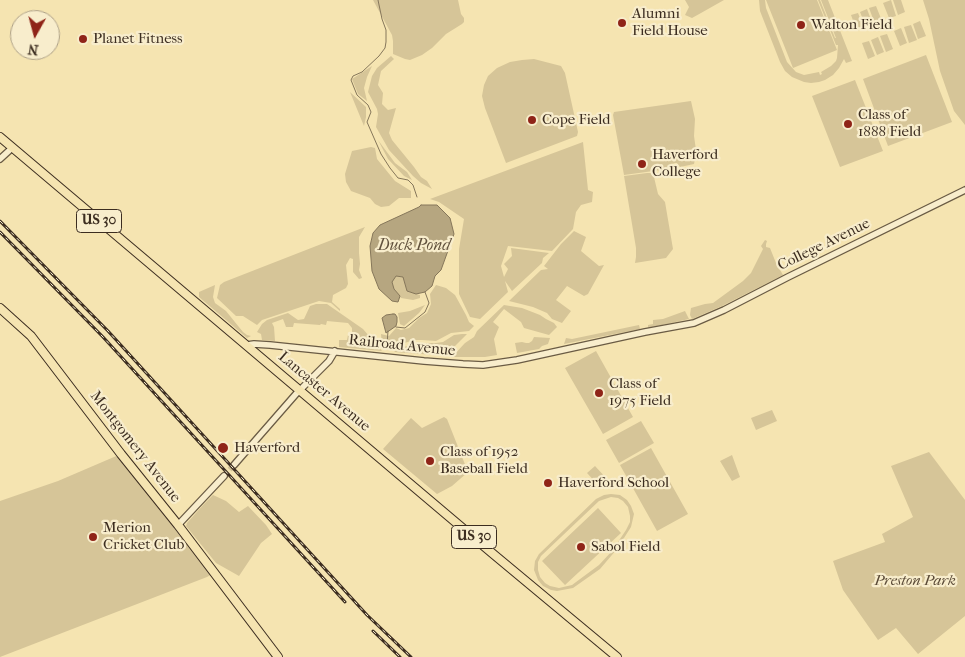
<!DOCTYPE html>
<html>
<head>
<meta charset="utf-8">
<style>
	body { margin:0 }
	#map { position:relative; width:965px; height:657px; overflow:hidden; background:#f5e4b1; font-family:"IM FELL French Canon",serif }
	canvas { display:block }
	.north { position:absolute; left:10px; top:10px; width:50px; height:50px; box-sizing:border-box; background:#f8edcc; border:1px solid #ada087; border-radius:50%; rotate:187deg; font-size:14px; font-weight:700; line-height:20px; text-align:center; color:#3c2d20 }
	.north::after { content:''; display:block; margin:auto; width:18px; height:22px; background:#8f2418; clip-path:polygon(50% 0,100% 100%,50% 72%,0 100%) }
</style>
</head>
<body>
<div id="map">
<canvas width="965" height="657"></canvas>
<div class="north">N</div>
</div>
<script>
const c = document.querySelector('canvas').getContext('2d');
c.lineJoin = 'round';
function paint(path, color) { c.fillStyle = color; c.fill(path, 'evenodd'); }
const poly = rows => new Path2D(rows.map(r => 'M' + r).join(''));
function trace(path, color, width, dash) { c.strokeStyle = color; c.lineWidth = width; c.lineCap = dash ? 'butt' : 'round'; c.setLineDash(dash || []); c.stroke(path); }
function drawText(font, color, halo, rows, align = 'center') {
  c.font = font + ' "IM FELL French Canon",serif'; c.lineWidth = 4.5; c.setLineDash([]); c.textBaseline = 'middle'; c.strokeStyle = halo; c.fillStyle = color; for (const [text, x, y, turn = 0] of rows) {
    c.save(); c.translate(x, y); c.rotate((+turn || 0) * Math.PI / 180); c.textAlign = isNaN(turn) ? turn : align; if (halo) c.strokeText(text, 0, 0); c.fillText(text, 0, 0); c.restore();
  }
}
const green = poly([
	[373,0,458,0,461,14,464,18,464,22,462,24,446,34,432,48,422,55,410,60,405,59,393,54,393,41,392,35],
	[685,0,724,0,701,13,692,18,685,15,689,7],
	[759,0,765,0,766,8,787,62,796,72,804,75,819,72,820,75,822,74,821,72,831,66,836,61,837,58,838,45,836,45,818,0,820,0,835,38,836,38,821,0,828,0,852,61,846,63,844,59,839,68,833,75,825,80,819,82,811,83,804,82,792,77,785,71,780,62,760,11],
	[766,0,817,0,837,50,793,68],
	[891,0,896,16,889,18,883,3],
	[893,0,901,0,905,12,898,15],
	[923,0,965,0,965,125,954,111,940,71,929,19],
	[876,6,882,21,875,24,869,8],
	[867,9,873,25,866,27,860,12],
	[858,13,864,28,857,31,851,15],
	[920,21,926,36,918,39,913,24],
	[911,25,917,40,909,43,904,27],
	[901,28,907,43,900,46,894,31],
	[887,34,893,49,886,52,880,36],
	[878,37,884,52,877,55,871,40],
	[869,41,875,56,868,59,862,43],
	[926,55,952,122,888,146,863,79],
	[391,56,394,59,381,71,378,85,383,93,382,104,388,110,396,108,389,133,392,140,414,167,421,177,427,181,432,189,421,183,413,176,389,150,376,127,378,114,377,109,368,92,372,76,377,68],
	[534,59,561,66,565,73,578,132,577,136,506,163,485,108,482,96,484,85,488,76,497,68,510,62,522,60],
	[372,66,367,77,364,88,367,101,358,94,352,79],
	[855,80,883,151,840,167,812,96],
	[350,92,366,107,366,117,364,126],
	[691,101,695,119,694,136,697,157,695,159,694,164,680,167,677,163,675,163,669,165,668,169,624,175,613,115,614,112],
	[378,140,395,163,407,172,412,180,404,176,388,159],
	[583,142,588,190,593,192,592,202,581,205,576,212,573,229,552,251,508,246,501,266,504,277,508,269,504,264,512,256,511,248,549,253,543,258,542,263,512,291,505,281,508,292,480,319,470,317,459,294,459,249,464,219,439,202,430,199],
	[371,147,375,148,377,159,395,181,411,191,411,198,399,198,389,206,381,207,375,204,370,198,351,191,346,182,345,174,352,151],
	[647,173,653,173,658,194,665,202,673,249,666,258,635,263,636,257,636,248,624,176],
	[365,227,359,237,359,253,360,264,359,270,362,278,359,279,353,272,353,259,350,258,346,265,348,284,346,288,333,295,332,302,340,309,340,311,331,303,319,301,262,320,257,325,243,316,236,316,217,298,220,285,224,282],
	[574,231,586,237,581,251,599,266,604,265,588,294,584,296,567,286,556,300,571,311,562,323,552,319,547,313,533,307,509,301,541,270,548,269,544,266,561,244],
	[765,240,767,241,766,244,766,247,770,248,776,263,783,275,722,306,692,319,690,315,691,308,705,304,713,303,743,281,751,273,763,249,761,246],
	[396,276,404,277,407,291,420,295,420,298,413,300,401,298,394,289,391,281],
	[215,285,213,297,215,303,226,311,243,332,247,335,251,336,247,338,199,297,199,292],
	[436,285,446,288,455,295,466,315,469,322,474,326,469,331,451,333,436,341,422,340,414,340,398,345,389,350,382,346,381,334,389,336,396,328,401,330,409,328,419,318,427,313,431,304,430,294],
	[316,304,327,304,363,329,382,351,339,347,339,340,347,340,348,335,352,335,352,328,348,323,327,321,326,325,321,324,320,325,294,323,293,327,286,327,283,319,272,323,274,327,275,341,262,340,261,334,257,332,262,324,267,320,288,313,298,320,304,319,310,306],
	[425,305,419,313,404,326,400,324,398,313,410,311],
	[504,305,522,308,540,315,546,319,554,323,557,327,549,335,524,328,521,322,504,309,493,322,499,327,494,339,497,355,485,357,452,357,465,343,474,337,477,331],
	[685,311,689,319,648,328,648,325,653,324,653,320,663,319],
	[639,325,640,329,564,344,566,338,572,339],
	[462,334,467,334,453,348,435,355,394,352,398,349,414,344,423,343,436,343,443,342,454,335],
	[534,337,550,338,548,344,542,346,539,349,517,353,515,343,522,342,526,343,529,343,532,341],
	[596,351,633,417,603,434,565,368],
	[772,410,777,421,756,430,751,418],
	[444,417,447,419,468,472,452,486,437,494,383,449,411,418,422,428],
	[641,421,654,443,619,463,606,440],
	[651,448,688,514,657,531,620,465],
	[929,452,965,500,965,616,918,654,896,628,878,640,843,590,833,561,885,542,882,534,913,517,891,466],
	[121,454,214,573,207,577,0,657,0,501,58,481],
	[732,455,740,477,732,481,720,461],
	[595,466,607,479,599,486,587,473],
	[611,494,620,495,627,500,631,506,634,514,631,527,617,549,600,569,573,588,557,591,551,590,543,586,538,580,534,570,535,561,539,554,596,499,604,495],
	[611,497,618,498,623,501,628,507,630,516,630,522,626,530,612,551,599,565,572,585,559,588,550,586,545,583,540,577,538,570,538,562,541,556,599,501],
	[213,495,226,501,239,512,248,506,266,525,272,534,261,543,239,576,216,563,186,526,187,523,204,504],
	[598,508,621,533,565,585,542,561]
]);
const water = poly([
	[421,205,437,205,450,218,454,234,441,270,435,276,432,286,425,292,416,294,407,291,403,277,396,276,392,282,394,289,400,296,398,302,392,301,379,289,372,271,370,246,373,233,380,225,419,207,421,205],
	[393,314,395,314,397,317,397,322,396,326,386,333,382,318,386,315,393,314]
]);
const stream = poly([
	[378,0,382,19,386,30,386,42,385,48,379,56,362,72,353,76,351,80,357,95,368,105,371,112,367,122,381,154,390,168,398,178,408,180,413,185,417,197],
	[396,327,405,328,425,312,429,303,425,292],
	[387,345,388,331]
]);
const tertiaryTunnel = poly([
	[224,476,234,465]
]);
const tertiary = poly([
	[0,159,12,148],
	[247,345,254,344,270,345,424,361,463,364,483,365,517,360,645,332,694,323,724,310,788,277,965,190],
	[234,465,296,394,329,361,335,351],
	[178,525,224,476]
]);
const primary = poly([
	[0,308,31,336,121,454,178,525,278,657]
]);
const trunk = poly([
	[0,137,492,553,617,657]
]);
const rail = poly([
	[0,221,108,331,367,615,411,657],
	[0,232,103,337,345,602],
	[373,631,400,657]
]);
const markers = [
	[622,23,5,"#8f2418"],
	[801,25,5,"#8f2418"],
	[83,39,5,"#8f2418"],
	[532,120,5,"#8f2418"],
	[848,124,5,"#8f2418"],
	[642,164,5,"#8f2418"],
	[599,393,5,"#8f2418"],
	[223,448,6,"#8f2418"],
	[430,461,5,"#8f2418"],
	[548,483,5,"#8f2418"],
	[93,537,5,"#8f2418"],
	[581,547,5,"#8f2418"]
];
const shields = [
	[99,221,45],
	[474,537,45]
];
const shieldNames = [
	["US 30",99,221],
	["US 30",474,537]
];
const poiNames = [
	["Alumni",632,14],
	["Field House",632,31],
	["Walton Field",811,25],
	["Planet Fitness",93,39],
	["Class of",858,115],
	["1888 Field",858,132],
	["Cope Field",542,120],
	["Haverford",652,155],
	["College",652,172],
	["Class of",609,384],
	["1975 Field",609,401],
	["Haverford",234,448],
	["Class of 1952",440,452],
	["Baseball Field",440,469],
	["Haverford School",558,483],
	["Merion",103,528],
	["Cricket Club",103,545],
	["Sabol Field",591,547]
];
const streetNames = [
	["College Avenue",824,245,-26],
	["Railroad Avenue",402,346,6],
	["Lancaster Avenue",324,392,40],
	["Montgomery Avenue",135,447,52]
];
const parkNames = [
	["Preston Park",915,581]
];
const waterNames = [
	["Duck Pond",414,246]
];
paint(green, '#d6c598');
paint(water, '#b6a680');
trace(water, '#85765a', 1);
trace(stream, '#85765a', 1);
trace(tertiaryTunnel, '#d0bf94', 5.5, [5.5, 3]);
trace(tertiary, '#6a5b44', 8);
trace(primary, '#3c2d20', 10);
trace(trunk, '#3c2d20', 10);
trace(tertiary, '#f8edcc', 5.5);
trace(primary, '#f5e4b1', 8);
trace(trunk, '#f5e4b1', 8);
trace(rail, '#3c2d20', 3);
trace(rail, '#f8edcc', 1, [4]);
for (const [x, y, r, color] of markers) { const dot = new Path2D(); dot.arc(x, y, r, 0, 2 * Math.PI); c.fillStyle = color; c.fill(dot); trace(dot, '#f8edcc', 2); }
for (const [x, y, w] of shields) { const box = new Path2D(); box.roundRect(x - w / 2, y - 11.5, w, 23, 4); c.fillStyle = '#f8edcc'; c.fill(box); trace(box, '#3c2d20', 1); }
drawText('bold 14px', '#3c2d20', null, shieldNames);
drawText('15px', '#3c2d20', '#f8edcc', poiNames, 'left');
drawText('15px', '#3c2d20', '#f8edcc', streetNames);
drawText('italic 15px', '#5b4b38', '#f8edcc', parkNames);
drawText('italic 16px', '#61513d', '#f8edcc', waterNames);
</script>
</body>
</html>
